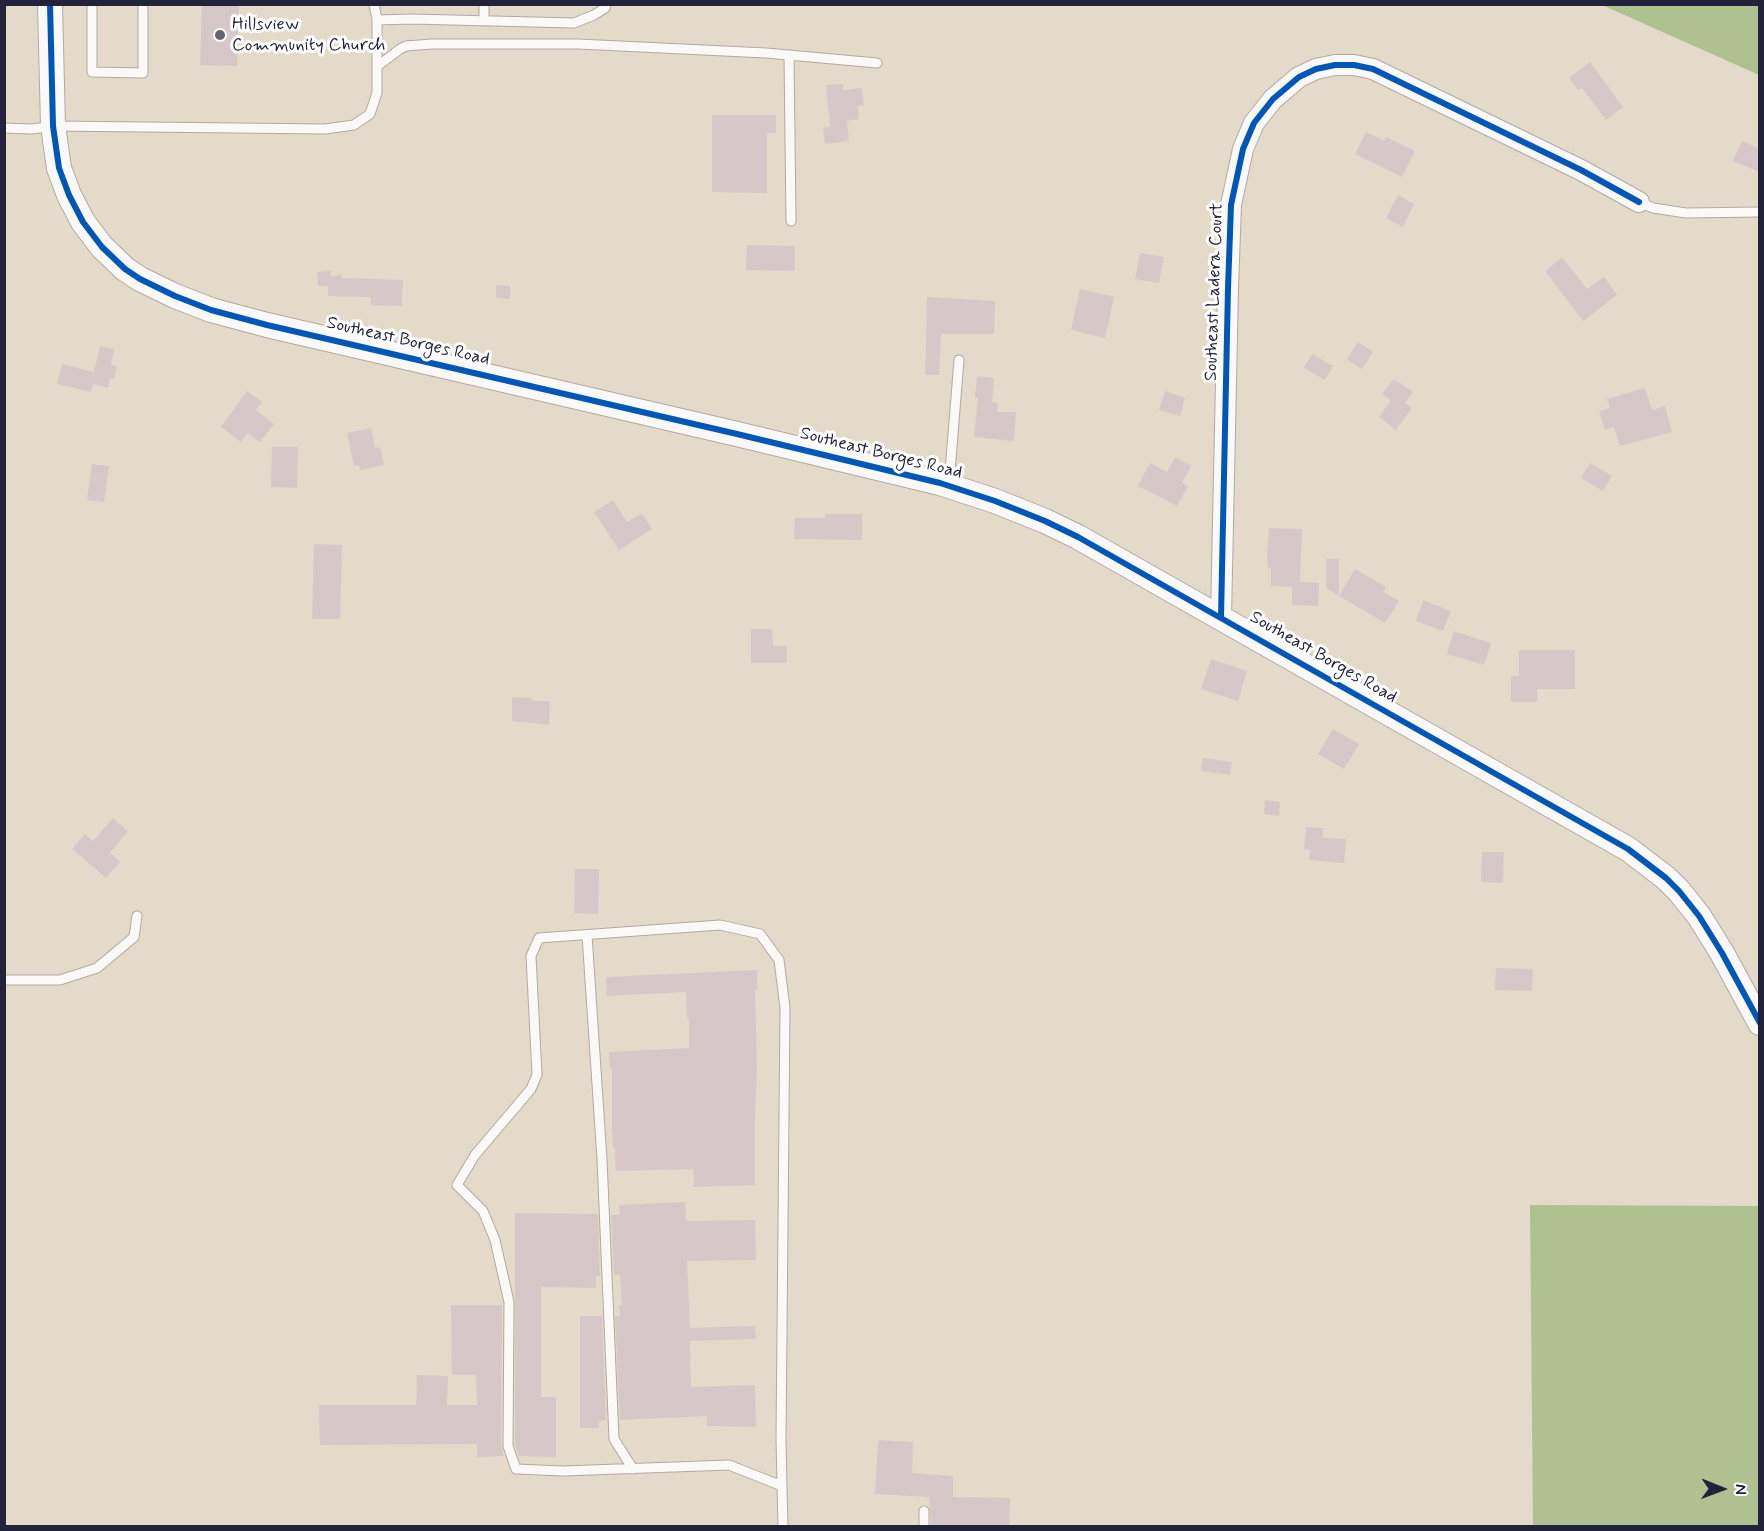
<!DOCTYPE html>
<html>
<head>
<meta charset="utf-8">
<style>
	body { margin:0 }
	#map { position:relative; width:1764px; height:1531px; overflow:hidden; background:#e4dac9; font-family:Mynerve,sans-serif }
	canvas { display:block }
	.frame { position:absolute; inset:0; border:6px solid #22223b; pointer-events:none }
	.north { position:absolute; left:1692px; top:1459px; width:60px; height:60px; -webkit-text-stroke:4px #fff; paint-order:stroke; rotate:91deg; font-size:16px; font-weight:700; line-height:24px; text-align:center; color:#22223b }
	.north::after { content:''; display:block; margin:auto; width:21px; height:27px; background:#22223b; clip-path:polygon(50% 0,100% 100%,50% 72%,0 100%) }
</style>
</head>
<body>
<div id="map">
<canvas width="1764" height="1531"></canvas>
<div class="frame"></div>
<div class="north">N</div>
</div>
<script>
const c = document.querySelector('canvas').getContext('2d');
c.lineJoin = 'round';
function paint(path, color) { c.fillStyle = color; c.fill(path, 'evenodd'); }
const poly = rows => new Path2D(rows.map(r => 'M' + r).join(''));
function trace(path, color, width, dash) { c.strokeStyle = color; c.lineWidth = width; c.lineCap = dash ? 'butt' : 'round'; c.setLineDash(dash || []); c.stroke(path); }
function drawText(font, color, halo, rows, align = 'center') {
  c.font = font + ' Mynerve,sans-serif'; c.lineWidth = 6; c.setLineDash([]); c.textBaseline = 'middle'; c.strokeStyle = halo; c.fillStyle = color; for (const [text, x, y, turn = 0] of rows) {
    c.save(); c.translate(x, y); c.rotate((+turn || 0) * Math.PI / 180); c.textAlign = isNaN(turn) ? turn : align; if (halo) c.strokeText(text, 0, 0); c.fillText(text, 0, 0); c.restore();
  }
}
const forest = poly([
	[1602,5,1759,5,1759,75],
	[1530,1205,1759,1206,1759,1526,1533,1526]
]);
const building = poly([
	[202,4,239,4,237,66,200,65],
	[1590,62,1623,107,1606,120,1582,88,1578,90,1569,78],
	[843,84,843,90,862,88,864,105,858,106,859,119,847,121,849,141,825,144,823,128,830,127,826,85],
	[712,115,776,115,776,133,767,133,767,193,712,192],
	[1366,132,1384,141,1386,137,1415,151,1402,177,1355,154],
	[1742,141,1760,149,1760,172,1733,161],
	[1398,195,1414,204,1403,227,1386,218],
	[747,245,795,246,795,271,746,270],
	[1140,253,1164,257,1159,283,1135,279],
	[1562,257,1587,289,1604,277,1617,295,1583,321,1545,271],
	[331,271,331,276,342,275,342,278,403,280,402,306,371,305,371,297,328,296,328,286,318,286,317,272],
	[496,285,510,286,510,299,496,298],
	[1080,289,1114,297,1105,338,1071,330],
	[927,297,995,301,994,334,941,334,939,375,925,375],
	[1358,342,1373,352,1362,369,1347,359],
	[100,346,114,349,111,365,117,366,114,379,110,378,108,388,93,384,91,392,57,384,62,364,94,372],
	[1312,354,1333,366,1325,380,1304,368],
	[977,376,994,378,992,402,998,403,997,412,1016,412,1014,441,974,437,978,398,975,398],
	[1394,379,1413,392,1405,403,1412,408,1396,430,1379,417,1391,401,1382,394],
	[1645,388,1652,410,1665,406,1672,432,1620,446,1614,427,1605,430,1599,411,1610,408,1607,399],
	[247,391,262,402,256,410,274,424,260,442,247,433,241,442,221,427],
	[1165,391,1185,398,1180,416,1159,410],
	[371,428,375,448,380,447,384,465,360,470,359,465,354,466,347,433],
	[272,447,298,447,297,488,271,487],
	[1175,457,1191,466,1182,483,1188,486,1177,506,1138,486,1150,463,1167,472],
	[1590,463,1612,476,1603,491,1581,478],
	[92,464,109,466,104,502,87,500],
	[613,500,627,522,642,513,652,529,619,550,594,512],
	[825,514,862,514,862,540,794,539,795,518,825,518],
	[1269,528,1302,529,1300,582,1319,583,1318,606,1292,605,1292,587,1271,586,1271,568,1268,568,1267,558],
	[314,544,342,545,340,619,312,619],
	[1326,559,1339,559,1339,596,1326,588],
	[1355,569,1386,587,1383,592,1399,601,1385,623,1339,596],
	[1423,600,1451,611,1443,631,1416,621],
	[751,629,772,629,773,646,787,646,787,663,751,663],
	[1454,631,1491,643,1484,665,1447,654],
	[1519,650,1575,650,1575,689,1537,689,1537,702,1511,702,1511,676,1519,676],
	[1211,659,1247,671,1238,701,1201,689],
	[512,697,532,698,532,701,550,701,549,725,512,721],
	[1333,729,1359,744,1344,769,1318,754],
	[1203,758,1232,762,1230,775,1201,771],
	[1265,800,1280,802,1279,816,1264,814],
	[113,818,128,831,110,853,120,862,106,878,72,849,85,834,93,841],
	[1306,827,1323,828,1323,838,1346,839,1344,863,1309,860,1310,850,1304,849],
	[1482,852,1504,852,1503,883,1481,882],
	[575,869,599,869,598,914,574,913],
	[1496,968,1533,969,1532,991,1495,990],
	[757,970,757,990,755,990,757,1068,755,1115,755,1185,694,1187,693,1169,616,1171,615,1147,613,1147,612,1129,612,1068,610,1068,609,1052,689,1048,689,1018,687,1018,686,992,607,996,606,977],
	[685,1202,686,1221,755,1220,756,1260,687,1261,690,1328,755,1326,756,1339,690,1341,691,1387,755,1385,756,1427,707,1426,707,1416,620,1420,615,1316,620,1316,619,1305,622,1305,620,1275,614,1275,611,1215,620,1215,619,1205],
	[515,1213,598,1214,600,1276,596,1276,596,1288,541,1287,541,1397,556,1397,556,1457,519,1456,515,1445],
	[451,1305,502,1305,501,1446,504,1456,477,1457,477,1444,320,1445,319,1405,416,1405,417,1375,448,1376,447,1405,477,1405,476,1375,452,1375],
	[580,1316,602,1316,606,1420,599,1421,599,1428,580,1428],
	[878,1440,913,1442,912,1473,953,1476,953,1497,1010,1498,1009,1527,931,1527,929,1497,875,1494]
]);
const service = poly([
	[92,4,92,72,143,73,143,4],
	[377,20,411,19,574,23,594,15,605,8,606,4],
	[484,21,484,4],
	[789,55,791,221],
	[379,65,400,49,406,46,432,44,578,44,766,53,877,63],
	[4,128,32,129,53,126,325,129,354,125,370,114,377,93,377,20,374,4],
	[1639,202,1653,208,1686,213,1760,212],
	[949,484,959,360],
	[587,935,602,1159,614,1439,633,1469],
	[4,980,60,980,97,968,134,937,137,916],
	[782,1486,729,1465,563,1471,516,1469,508,1446,509,1302,495,1240,483,1211,457,1185,475,1155,531,1089,537,1075,531,956,539,938,720,925,760,934,779,960,785,1008,781,1439,782,1486,783,1526],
	[924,1526,924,1511]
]);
const minor = poly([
	[1221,617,1228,288,1231,205,1243,149,1254,123,1273,99,1299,77,1316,69,1335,65,1354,65,1373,69,1581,170,1639,202]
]);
const tertiary = poly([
	[50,4,53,126,59,168,69,195,83,222,102,247,125,269,140,279,175,296,211,310,267,325,737,434,940,483,995,501,1045,521,1078,537,1628,849,1666,878,1679,891,1699,916,1722,953,1760,1023]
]);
const cycleway = poly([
	[50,4,53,126,59,168,69,195,83,222,102,247,125,269,140,279,175,296,211,310,267,325,737,434,940,483,995,501,1045,521,1078,537,1628,849,1666,878,1679,891,1699,916,1722,953,1760,1023],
	[1221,617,1228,288,1231,205,1243,149,1254,123,1273,99,1299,77,1316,69,1335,65,1354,65,1373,69,1581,170,1639,202]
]);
const markers = [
	[220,35,6,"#66626d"]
];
const poiNames = [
	["Hillsview",232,25],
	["Community Church",232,46]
];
const streetNames = [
	["Southeast Ladera Court",1215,292,-88],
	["Southeast Borges Road",408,342,13],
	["Southeast Borges Road",881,454,14],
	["Southeast Borges Road",1323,658,30]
];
paint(forest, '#afc190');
paint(building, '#d6c8c8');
trace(service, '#b0aaa1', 11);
trace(minor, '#b0aaa1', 22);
trace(tertiary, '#b0aaa1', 26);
trace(service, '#fbf9f7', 9);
trace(minor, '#fbf9f7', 20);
trace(tertiary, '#fbf9f7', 24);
trace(cycleway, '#0057b8', 6);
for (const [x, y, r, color] of markers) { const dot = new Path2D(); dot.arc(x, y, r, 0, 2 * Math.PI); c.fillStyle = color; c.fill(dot); trace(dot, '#fff', 2); }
drawText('18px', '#22223b', '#fff', poiNames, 'left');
drawText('18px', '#22223b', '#fff', streetNames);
</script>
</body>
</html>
